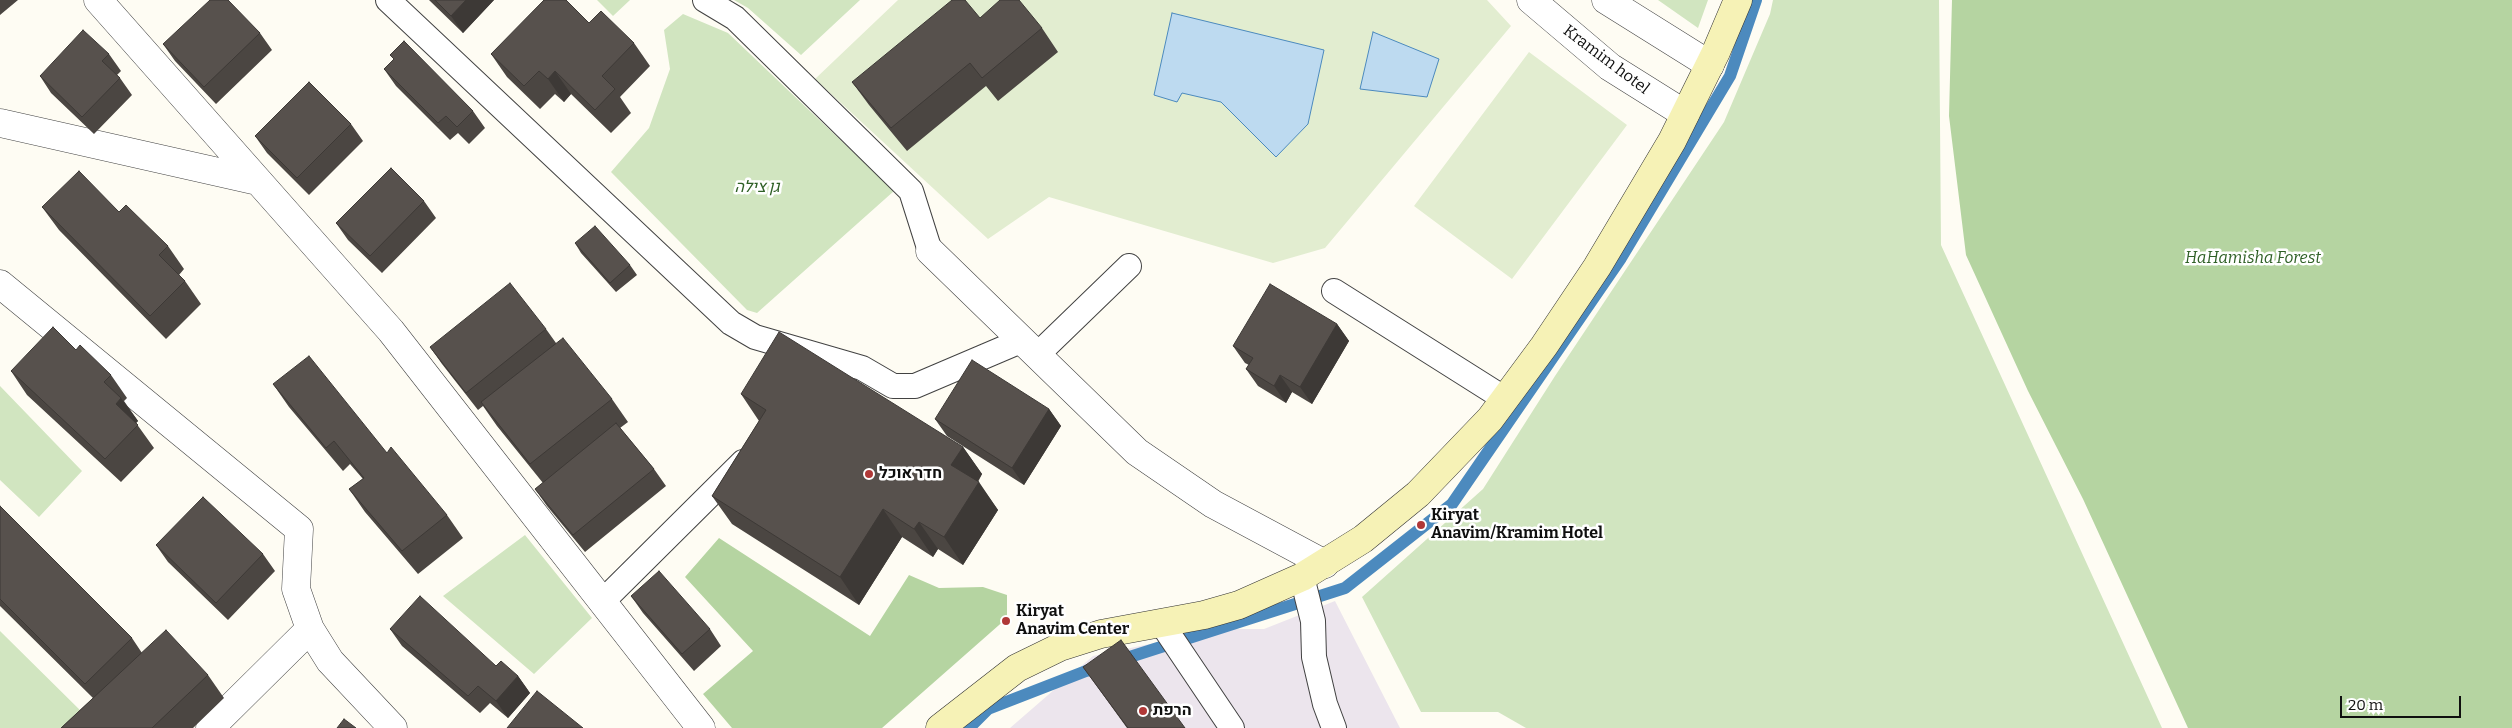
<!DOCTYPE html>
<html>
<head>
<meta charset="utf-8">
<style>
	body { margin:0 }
	#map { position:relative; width:2512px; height:728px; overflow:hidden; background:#fefcf3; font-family:Bitter,serif }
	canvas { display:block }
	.scale { position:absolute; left:2340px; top:696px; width:121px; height:22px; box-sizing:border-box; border:2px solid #0f0f0f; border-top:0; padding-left:6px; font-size:15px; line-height:18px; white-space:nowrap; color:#0f0f0f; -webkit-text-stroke:4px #fff; paint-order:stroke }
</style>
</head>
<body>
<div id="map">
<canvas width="2512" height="728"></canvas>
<div class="scale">20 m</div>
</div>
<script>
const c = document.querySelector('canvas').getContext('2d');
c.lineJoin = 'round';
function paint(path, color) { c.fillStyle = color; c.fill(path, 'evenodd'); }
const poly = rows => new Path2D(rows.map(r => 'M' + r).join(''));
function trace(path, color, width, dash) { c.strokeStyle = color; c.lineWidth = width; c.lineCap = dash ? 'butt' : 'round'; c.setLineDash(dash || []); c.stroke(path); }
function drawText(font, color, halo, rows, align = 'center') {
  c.font = font + ' Bitter,Heebo,serif'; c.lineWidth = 5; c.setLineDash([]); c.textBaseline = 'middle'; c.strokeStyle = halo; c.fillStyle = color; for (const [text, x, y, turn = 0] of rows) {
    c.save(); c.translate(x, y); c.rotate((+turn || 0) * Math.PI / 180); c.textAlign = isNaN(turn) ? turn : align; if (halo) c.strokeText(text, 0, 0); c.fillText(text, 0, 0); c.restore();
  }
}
const industrial = poly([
	[1335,601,1400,728,1010,728,1093,656,1220,629,1264,629]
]);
const green = poly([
	[597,0,630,0,613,16],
	[734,0,860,0,801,55,748,8],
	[1658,0,1708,0,1698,28],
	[1773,0,1939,0,1941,245,2162,728,1526,728,1498,712,1421,712,1362,597,1483,489,1555,376,1724,122,1770,14],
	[683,14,728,33,894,191,757,313,747,310,611,172,649,128,670,69,664,30],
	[0,386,82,471,39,517,0,480],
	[525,535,592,618,534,674,443,596],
	[0,631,87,717,76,728,0,728]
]);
const forest = poly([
	[1952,0,2512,0,2512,728,2188,728,2083,499,2028,391,1966,255,1949,116],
	[719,538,870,636,909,575,939,588,983,587,1007,595,1007,618,882,728,732,728,703,694,753,651,685,577]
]);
const pitch = poly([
	[898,0,1487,0,1511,26,1325,248,1273,263,1049,197,988,239,815,79],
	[1529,52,1627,125,1512,279,1414,206]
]);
const water = poly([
	[1172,13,1324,50,1308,124,1276,157,1221,102,1182,93,1177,102,1154,95,1172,13],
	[1373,32,1439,59,1427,97,1360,89,1373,32]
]);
const stream = poly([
	[969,728,988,709,1086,671,1345,588,1452,504,1621,258,1730,76,1756,0]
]);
const lane = poly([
	[388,0,731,323,755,337,862,368,893,386,915,386,1023,340],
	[705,0,735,18,911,191,930,251],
	[1334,291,1505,399],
	[1037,355,1129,266],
	[1302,577,1313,621,1314,657,1325,704,1334,728],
	[602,602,743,462],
	[1162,624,1232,728]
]);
const street = poly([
	[98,0,391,331,701,728],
	[1531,0,1610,67,1685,114],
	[1606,0,1710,65],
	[0,123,258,181],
	[930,251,1137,452,1213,504,1325,564],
	[0,284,299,529,296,589,310,629,330,661,393,728],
	[210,728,310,629]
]);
const secondary = poly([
	[940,728,1017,668,1060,647,1101,634,1204,615,1239,605,1302,577,1363,539,1418,494,1490,419,1544,346,1597,267,1672,141,1716,52,1738,0]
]);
const wall = poly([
	[0,0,18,0,0,15],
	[429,0,494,0,463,33],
	[980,18,1042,28,1058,52,998,101,986,86,907,151,869,105,852,82],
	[589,23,634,43,650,66,620,97,631,113,611,133,571,94,564,102,555,94,540,109,507,77,491,54],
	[260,33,272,50,216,104,175,61,163,44],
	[109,54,121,71,117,75,120,78,132,95,94,134,51,93,40,76],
	[390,55,473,111,485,128,469,144,458,133,450,140,396,86,384,69,394,59],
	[351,124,363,141,309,195,267,153,255,136],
	[424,201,436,218,382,273,348,240,336,223],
	[42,207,119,212,168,246,184,269,179,275,185,281,201,304,166,339,59,230],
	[575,243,630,265,637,275,616,292,581,253],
	[1337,324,1349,341,1312,404,1292,392,1286,403,1258,386,1246,369,1249,365,1245,363,1233,346],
	[546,329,556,343,612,399,628,422,620,428,654,469,666,486,585,552,547,506,535,489,543,483,497,426,483,406,478,410,442,364,430,347],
	[76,350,111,375,127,398,124,401,138,421,136,423,154,448,121,482,27,395,11,371],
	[273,384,387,453,447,515,463,538,418,574,365,512,349,489,363,479,350,464,343,471,289,407],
	[741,394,963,447,982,474,978,482,998,510,963,565,938,549,933,557,902,537,859,605,732,524,712,496,759,421],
	[1049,409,1061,426,1024,485,947,436,935,419],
	[0,506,132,638,142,653,208,675,224,698,193,728,61,728,93,698,0,606],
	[156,545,263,554,275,571,228,620,168,562],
	[631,596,710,629,721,646,694,671,643,613],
	[390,629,496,666,518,676,530,693,508,718,490,703,480,713,402,646],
	[1083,667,1185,728,1127,728]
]);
const shadedWall = poly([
	[466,0,494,0,463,33,451,16],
	[555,71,571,94,564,102,548,79],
	[1337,324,1349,341,1312,404,1300,387],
	[1280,375,1292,392,1286,403,1274,386],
	[121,398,138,421,132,427,116,404],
	[1049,409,1061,426,1024,485,1012,468],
	[963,447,982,474,971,492,951,465],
	[979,482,998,510,963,565,944,537],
	[883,509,902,537,859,605,840,577],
	[919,522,938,549,933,557,914,529],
	[518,676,530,693,508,718,496,701]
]);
const building = poly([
	[210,0,228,0,260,33,204,87,163,44,210,0],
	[435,0,466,0,451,16,435,0],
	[544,0,566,0,589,23,601,11,634,43,602,76,615,89,595,110,555,71,548,79,539,71,524,86,491,54,544,0],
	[952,0,965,0,980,18,1000,0,1019,0,1042,28,982,78,970,63,891,128,852,82,952,0],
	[83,30,109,54,102,61,120,78,82,117,40,76,83,30],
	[404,41,473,111,457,127,446,116,438,123,384,69,394,59,390,55,404,41],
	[309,82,351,124,297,178,255,136,309,82],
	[391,168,424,201,370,256,336,223,391,168],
	[79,171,119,212,126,205,168,246,159,255,185,281,150,316,42,207,79,171],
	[595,226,630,265,610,283,575,243,595,226],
	[510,283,546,329,466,393,430,347,510,283],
	[1270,284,1337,324,1300,387,1280,375,1274,386,1246,369,1253,358,1233,346,1270,284],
	[53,327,76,350,80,345,111,375,104,382,121,398,116,404,138,425,105,459,11,371,53,327],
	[779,332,963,447,951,465,979,482,944,537,919,522,914,529,883,509,840,577,712,496,766,410,741,394,779,332],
	[563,338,612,399,530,464,481,402,563,338],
	[309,356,387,453,391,447,447,515,402,551,349,489,364,478,334,441,326,448,273,384,309,356],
	[972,360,1049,409,1012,468,935,419,972,360],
	[616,423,654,469,573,535,535,489,616,423],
	[203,497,263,554,216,603,156,545,203,497],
	[0,506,132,638,85,684,0,599,0,506],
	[659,571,710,629,682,654,631,596,659,571],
	[420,596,496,666,501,661,518,676,496,701,478,686,468,696,390,629,420,596],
	[166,630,208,675,152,728,61,728,166,630],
	[1121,640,1185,728,1128,728,1083,667,1121,640],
	[537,691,583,728,507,728,537,691],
	[344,719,356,728,337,728,344,719]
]);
const markers = [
	[869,474,5,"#b03837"],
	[1421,525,5,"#b03837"],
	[1006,621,5,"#b03837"],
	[1143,711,5,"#b03837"]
];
const streetNames = [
	["Kramim hotel",1606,60,37]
];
const parkNames = [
	["גן צילה",757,188],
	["HaHamisha Forest",2253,259]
];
const poiNames = [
	["חדר אוכל",879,474],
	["Kiryat",1431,516],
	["Anavim/Kramim Hotel",1431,534],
	["Kiryat",1016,612],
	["Anavim Center",1016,630],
	["הרפת",1153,711]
];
paint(industrial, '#ece5ed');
paint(green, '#d1e5c0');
paint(forest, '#b5d4a1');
paint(pitch, '#e2edd0');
paint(water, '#bddaf0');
trace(water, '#4c8abe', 1);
trace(stream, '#4c8abe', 12);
trace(lane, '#424242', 26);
trace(street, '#424242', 29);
trace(secondary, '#313131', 29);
trace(lane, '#fff', 24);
trace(street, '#fff', 28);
trace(secondary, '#f6f2b6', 28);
paint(wall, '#4b4642');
paint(shadedWall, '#3d3936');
paint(building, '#57514d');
trace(building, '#3d3936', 1);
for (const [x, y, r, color] of markers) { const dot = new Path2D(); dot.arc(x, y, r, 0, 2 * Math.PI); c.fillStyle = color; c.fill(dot); trace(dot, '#fff', 2); }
drawText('16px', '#0f0f0f', '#fff', streetNames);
drawText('italic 16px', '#2f6026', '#fff', parkNames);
drawText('bold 16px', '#0f0f0f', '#fff', poiNames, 'left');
</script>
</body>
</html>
